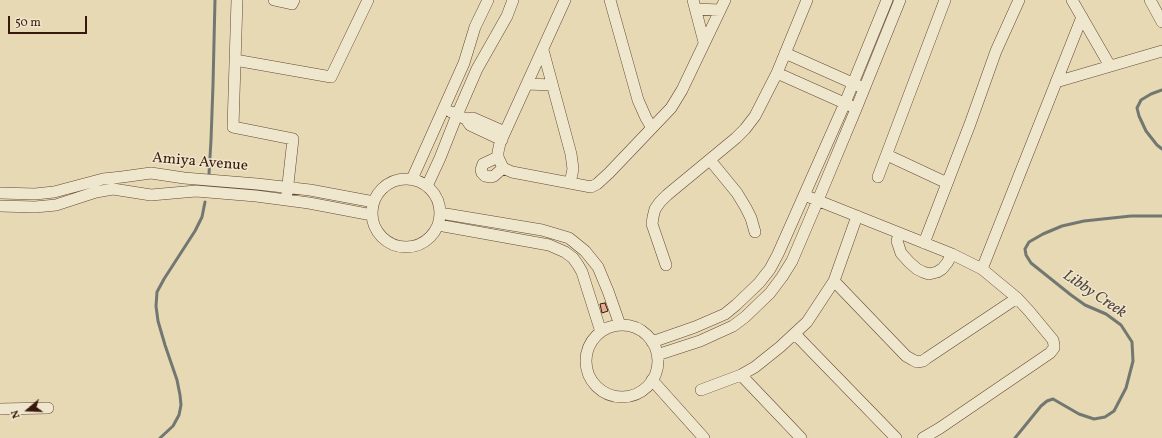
<!DOCTYPE html>
<html>
<head>
<meta charset="utf-8">
<style>
	body { margin:0 }
	#map { position:relative; width:1162px; height:438px; overflow:hidden; background:#e6d9b3; font-family:Vollkorn,serif }
	canvas { display:block }
	.north { position:absolute; left:8px; top:390px; width:40px; height:40px; -webkit-text-stroke:3px #efe6ce; paint-order:stroke; rotate:251deg; font-size:11px; font-weight:700; line-height:16px; text-align:center; color:#38180a }
	.north::after { content:''; display:block; margin:auto; width:14px; height:18px; background:#38180a; clip-path:polygon(50% 0,100% 100%,50% 72%,0 100%) }
	.scale { position:absolute; left:8px; top:16px; width:79px; height:18px; box-sizing:border-box; border:2px solid #38180a; border-top:0; padding-left:5px; font-size:12px; line-height:14px; white-space:nowrap; color:#38180a; -webkit-text-stroke:3px #efe6ce; paint-order:stroke }
</style>
</head>
<body>
<div id="map">
<canvas width="1162" height="438"></canvas>
<div class="north">N</div>
<div class="scale">50 m</div>
</div>
<script>
const c = document.querySelector('canvas').getContext('2d');
c.lineJoin = 'round';
const poly = rows => new Path2D(rows.map(r => 'M' + r).join(''));
function trace(path, color, width, dash) { c.strokeStyle = color; c.lineWidth = width; c.lineCap = dash ? 'butt' : 'round'; c.setLineDash(dash || []); c.stroke(path); }
function paint(path, color) { c.fillStyle = color; c.fill(path, 'evenodd'); }
function drawText(font, color, halo, rows, align = 'center') {
  c.font = font + ' Vollkorn,serif'; c.lineWidth = 3; c.setLineDash([]); c.textBaseline = 'middle'; c.strokeStyle = halo; c.fillStyle = color; for (const [text, x, y, turn = 0] of rows) {
    c.save(); c.translate(x, y); c.rotate((+turn || 0) * Math.PI / 180); c.textAlign = isNaN(turn) ? turn : align; if (halo) c.strokeText(text, 0, 0); c.fillText(text, 0, 0); c.restore();
  }
}
const stream = poly([
	[1162,90,1151,94,1141,100,1137,108,1139,116,1146,131,1157,145,1162,149],
	[209,174,211,140,213,85,215,0],
	[160,438,173,426,179,415,181,405,180,395,177,380,165,345,158,321,156,306,157,292,164,279,195,231,202,217,205,202],
	[1015,438,1041,406,1047,401,1053,399,1079,414,1094,419,1105,417,1114,411,1126,388,1133,361,1132,342,1121,325,1106,314,1085,305,1071,295,1031,263,1026,255,1025,249,1029,242,1043,234,1062,226,1084,221,1131,216,1162,216]
]);
const building = poly([
	[605,303,608,311,602,313,600,304,605,303]
]);
const street = poly([
	[237,0,233,127,293,139,287,193],
	[274,0,292,4,294,0],
	[565,0,500,143,498,152,498,157,503,168,512,172,591,187,597,184,609,173,671,108,682,90,725,0],
	[610,0,638,100,646,118,652,128],
	[693,0,704,42],
	[1072,0,1110,66],
	[1150,0,1162,22],
	[696,9,720,10],
	[543,50,571,154,573,169,570,183],
	[785,53,859,86],
	[235,60,331,77,368,0],
	[777,73,851,106],
	[1056,82,1162,51],
	[527,84,552,85],
	[451,112,466,119,470,125,502,140],
	[466,119,473,118,505,132],
	[887,155,947,183],
	[498,157,483,164,481,170,482,173,485,176,491,177,494,176,503,168],
	[710,160,737,193,746,208,751,218,755,232],
	[878,177,945,0],
	[412,179,464,63,475,27,488,0],
	'372 213a34 34 0 1 1 68 0a34 34 0 1 1-68 0Z',
	[427,186,440,158,457,115,477,69,507,16,513,0],
	[0,193,35,194,54,192,103,179,122,177,151,173,184,178,257,184,310,190,374,202],
	[804,195,952,254,982,269,1017,298,1029,311,1053,340,1054,345,1054,348,1050,353,940,428,923,438],
	[0,206,35,207,56,205,96,192,113,189,151,195,196,191,256,196,309,203,372,215],
	[440,213,542,230,569,238,585,251,598,267,608,291,620,325],
	[438,225,549,245,565,252,573,258,578,265,582,272,601,332],
	[899,233,897,241,901,253,909,262,917,269,923,272,929,274,937,272,942,269,947,263,952,254],
	[924,243,970,124,996,51,1019,0],
	[666,265,652,224,653,217,655,209,660,202,667,195,736,138,745,129,755,116,777,73,807,0],
	[982,269,1082,17],
	[834,281,906,356,913,360,917,362,923,361,927,358,1017,298],
	'586 361a36 36 0 1 1 72 0a36 36 0 1 1-72 0Z',
	[795,334,896,438],
	[652,342,695,327,725,314,736,305,759,283,770,269,778,254,845,103,887,0],
	[657,355,700,341,733,326,745,317,770,293,782,277,792,261,818,200,856,109,900,0],
	[741,375,801,438],
	[652,380,704,438],
	[701,390,741,375,755,367,780,347,807,322,834,281,857,216],
	[0,409,48,408]
]);
const streetNames = [
	["Amiya Avenue",200,163,5]
];
const waterNames = [
	["Libby Creek",1094,295,34]
];
trace(stream, '#727871', 3);
paint(building, '#e5ae94');
trace(building, '#38180a', 1);
trace(street, '#644834', 12);
trace(street, '#efe6ce', 11);
drawText('15px', '#38180a', '#efe6ce', streetNames);
drawText('italic 16px', '#55483d', '#efe6ce', waterNames);
</script>
</body>
</html>
